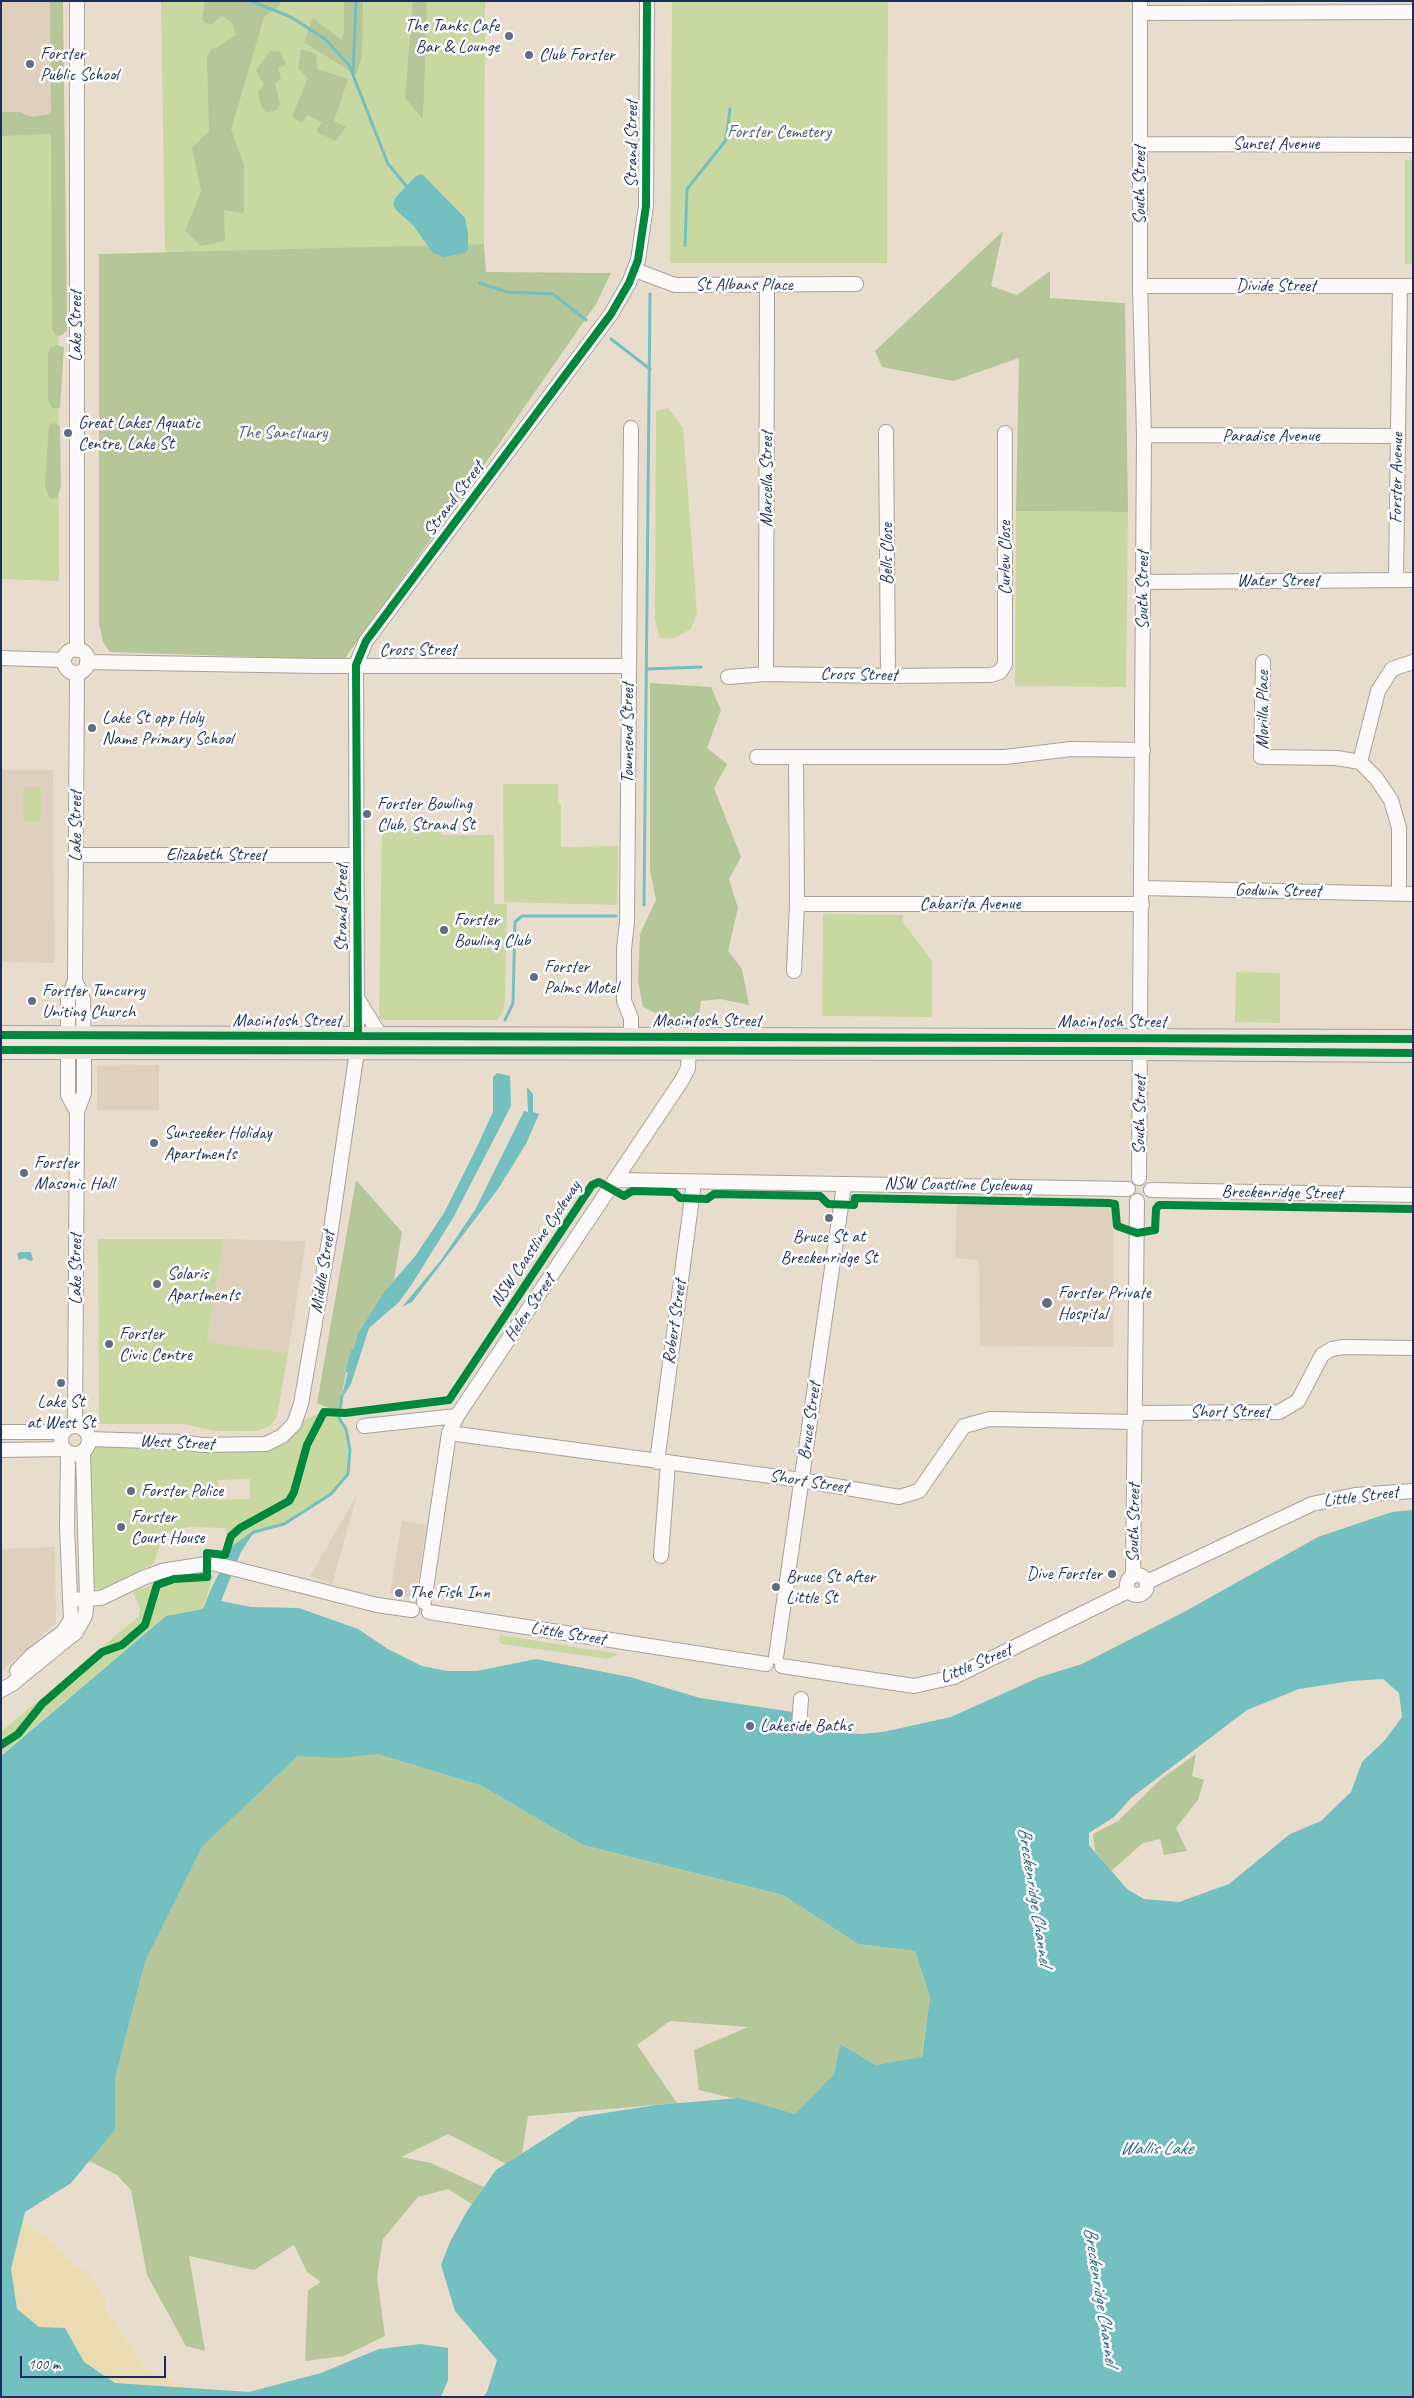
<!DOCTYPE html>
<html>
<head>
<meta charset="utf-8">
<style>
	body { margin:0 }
	#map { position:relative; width:1414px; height:2398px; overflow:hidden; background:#e8ddcd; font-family:Caveat,sans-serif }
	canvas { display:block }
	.frame { position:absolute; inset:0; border:2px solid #1b2f5e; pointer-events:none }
	.scale { position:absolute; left:20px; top:2356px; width:146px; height:22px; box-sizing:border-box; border:2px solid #1b2f5e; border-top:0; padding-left:6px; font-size:15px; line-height:18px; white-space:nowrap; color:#1b2f5e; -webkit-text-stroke:4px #fff; paint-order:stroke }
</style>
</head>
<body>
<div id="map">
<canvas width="1414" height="2398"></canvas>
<div class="frame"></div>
<div class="scale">100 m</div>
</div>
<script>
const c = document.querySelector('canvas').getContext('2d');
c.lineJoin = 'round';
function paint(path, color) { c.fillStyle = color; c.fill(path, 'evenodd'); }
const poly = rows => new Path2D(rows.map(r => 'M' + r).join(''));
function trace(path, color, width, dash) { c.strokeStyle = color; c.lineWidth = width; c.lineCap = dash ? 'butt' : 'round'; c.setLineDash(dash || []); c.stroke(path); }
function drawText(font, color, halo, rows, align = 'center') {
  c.font = font + ' Caveat,sans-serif'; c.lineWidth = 5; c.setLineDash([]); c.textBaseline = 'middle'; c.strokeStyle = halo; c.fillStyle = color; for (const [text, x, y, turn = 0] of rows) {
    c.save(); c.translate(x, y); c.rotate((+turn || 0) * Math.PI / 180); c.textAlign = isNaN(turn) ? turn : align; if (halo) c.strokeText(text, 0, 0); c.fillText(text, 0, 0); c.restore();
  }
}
const built = poly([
	[1,1,58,1,58,126,1,126],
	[1,770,53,770,54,963,1,962],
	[159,1065,159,1110,97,1110,97,1066],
	[957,1199,1114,1203,1114,1347,980,1346,979,1260,955,1258],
	[224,1239,306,1241,288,1353,207,1342],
	[357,1495,332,1584,310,1576],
	[402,1521,427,1525,415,1598,390,1594],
	[55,1547,56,1623,1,1672,1,1549]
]);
const green = poly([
	[161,1,485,1,484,244,165,253],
	[672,1,888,1,887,263,670,263],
	[1,126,58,126,59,581,1,579],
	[1405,160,1413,160,1413,264,1405,264],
	[668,408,683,428,697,613,691,629,674,638,660,638,655,620,656,411],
	[1016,511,1128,512,1126,687,1015,686],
	[503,784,558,784,558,803,561,804,561,847,618,846,617,905,504,902],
	[23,787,41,787,41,821,23,821],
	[438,827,442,835,494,835,494,904,507,904,505,1001,503,1012,497,1020,383,1020,379,1018,382,828],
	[823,914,903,915,903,922,932,961,932,1017,822,1016],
	[1236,972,1280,973,1280,1023,1235,1022],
	[98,1239,224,1239,207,1342,288,1353,277,1417,270,1426,257,1431,214,1431,184,1424,99,1424],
	[324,1412,339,1413,339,1418,346,1429,350,1450,348,1474,331,1494,284,1524,254,1533,230,1551,226,1558,221,1557,227,1534,225,1528,189,1527,169,1532,162,1537,154,1563,101,1590,95,1589,92,1586,86,1449,88,1444,265,1444,294,1424],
	[250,1479,250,1499,217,1500,218,1480],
	[194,1575,213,1575,203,1609,166,1616,1,1755,1,1732,139,1616,140,1609,133,1592,171,1578],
	[500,1635,619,1654,608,1659,502,1644,499,1642]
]);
const forest = poly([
	[50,1,63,1,67,330,62,335,56,336,52,329,51,134,1,136,1,113,4,112,20,112,31,117,51,114],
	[205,1,281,1,279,6,264,17,231,130,244,165,244,213,224,210,225,241,201,246,185,231,201,191,192,148,209,131,207,57,212,48,216,48,236,35,232,23,222,16,211,24,205,23,202,18],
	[344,1,363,1,362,56,356,75,304,42,313,18,341,40,344,32],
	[413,1,427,1,423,119,405,98],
	[301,49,316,54,317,69,348,79,334,121,346,127,336,141,316,132,322,122,307,115,302,123,292,117,308,78,298,68],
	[270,51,280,52,286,65,278,68,281,79,275,83,280,105,275,111,266,112,261,106,258,92,264,85,256,70],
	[1003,231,991,286,1017,295,1050,271,1050,298,1125,303,1128,512,1016,511,1019,358,953,381,882,367,875,351],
	[484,244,486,272,611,273,596,304,478,474,345,658,319,659,110,652,103,642,99,623,99,254],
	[57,345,64,347,60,408,52,408,48,400,48,353,50,348],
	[54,423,60,426,61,486,57,498,50,499,45,487,46,468,49,425],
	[650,683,711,687,721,710,707,748,727,764,714,788,741,857,729,879,738,908,728,951,742,969,749,1005,720,999,701,1001,699,1017,670,1020,643,1007,638,981,640,934,656,900,650,870],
	[356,1180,402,1232,394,1280,357,1335,345,1377,339,1413,317,1403],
	[377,1754,480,1785,583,1845,783,1895,858,1944,915,1951,930,1997,921,2061,876,2065,840,2044,834,2074,795,2114,699,2090,694,2050,748,2027,670,2021,637,2045,677,2103,528,2116,522,2153,506,2164,448,2134,401,2157,431,2163,484,2187,472,2204,448,2189,418,2197,383,2239,377,2277,385,2336,344,2356,305,2361,308,2290,321,2282,307,2272,294,2245,254,2270,189,2256,205,2351,186,2346,147,2275,131,2190,117,2175,89,2161,114,2130,115,2079,145,1962,202,1847,298,1756],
	[1196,1754,1192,1776,1204,1780,1198,1800,1176,1828,1187,1851,1164,1855,1160,1839,1143,1843,1111,1871,1095,1851,1093,1834,1118,1821,1161,1779]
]);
const sand = poly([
	[23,2220,35,2231,53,2242,73,2264,89,2273,105,2296,107,2311,146,2370,191,2389,115,2383,84,2362,65,2328,39,2327,17,2309,11,2269]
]);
const water = poly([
	[422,174,465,218,468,233,468,250,465,253,444,257,433,253,413,225,396,210,393,204,396,197,416,176],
	[497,1073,510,1076,511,1106,453,1218,412,1284,399,1302,369,1328,351,1384,341,1400,357,1335,385,1291,416,1255,444,1213,475,1151,493,1112,493,1077],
	[527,1087,533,1094,533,1112,539,1114,526,1144,498,1189,412,1302,402,1307,441,1260,475,1210,524,1111,528,1112],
	[20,1252,31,1252,33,1260,30,1261,25,1258,19,1260,17,1254],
	[1413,1510,1413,2397,483,2397,487,2392,497,2360,455,2311,441,2265,450,2242,467,2211,496,2170,579,2117,656,2105,739,2098,795,2114,834,2074,840,2044,876,2065,922,2057,930,1997,915,1951,858,1944,783,1895,583,1845,480,1785,377,1754,340,1758,298,1756,202,1847,145,1962,115,2079,115,2130,71,2183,25,2212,11,2269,17,2309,39,2327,65,2328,84,2362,115,2383,249,2392,321,2373,379,2349,421,2344,448,2348,448,2380,441,2397,1,2397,1,1756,166,1616,203,1609,211,1589,230,1551,254,1532,241,1552,221,1601,251,1607,299,1608,358,1629,388,1649,422,1666,447,1671,477,1671,536,1659,630,1677,700,1698,806,1714,804,1730,862,1734,883,1732,951,1717,1040,1677,1082,1664,1184,1612,1318,1537,1392,1512],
	[1383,1679,1399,1693,1402,1717,1385,1740,1362,1762,1351,1792,1321,1821,1290,1834,1229,1884,1179,1902,1144,1899,1127,1889,1089,1845,1089,1833,1114,1817,1131,1798,1247,1710,1299,1689,1351,1681]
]);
const stream = poly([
	[251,1,291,17,325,39,349,65,388,164,408,188],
	[353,73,356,1],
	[685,246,687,189,726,140,730,109],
	[480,283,507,292,553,294,586,320],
	[611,339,650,369],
	[647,669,701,667],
	[644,905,650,294],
	[505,1020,513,1003,515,922,522,916,616,916],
	[347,1371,353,1350],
	[231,1549,254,1532,284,1524,303,1512,331,1494,348,1474,350,1450,346,1429,339,1418,342,1396]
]);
const minor = poly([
	[1140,13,1413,12],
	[1140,144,1413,145],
	[635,270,675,285,856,284],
	[1140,286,1413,286],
	[631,428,627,922,624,949,624,1001,631,1018,631,1036],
	[886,432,888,676],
	[1144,435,1397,436],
	[1396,580,1400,286],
	[1143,582,1413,580],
	'64 661a12 12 0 1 1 24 0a12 12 0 1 1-24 0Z',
	[77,650,77,1],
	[1,658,64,660],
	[87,662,319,666,628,666],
	[1263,662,1261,757,1337,758,1360,762,1376,778,1391,800,1399,828,1399,893],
	[766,674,767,285],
	[728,677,766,674,888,676,991,675,1000,672,1005,664,1005,433],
	[757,757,1005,757,1071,749,1143,750],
	[1360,762,1378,691,1392,669,1413,662],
	[76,855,356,855],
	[1142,888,1413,894],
	[797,904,1142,904],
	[794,971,797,904,796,757],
	[359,1001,380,1035],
	[77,1112,68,1095,68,1000,75,980,77,673],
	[1139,1178,1144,435,1140,286,1140,1],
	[616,1180,1128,1189],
	[1151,1190,1413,1195],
	[1136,1413,1279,1412,1298,1401,1322,1355,1332,1349,1344,1347,1413,1348],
	[75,1426,77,1112,84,1093,84,1062,83,999,75,980],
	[364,1426,457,1416],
	'61 1440a14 14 0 1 1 28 0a14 14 0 1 1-28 0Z',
	[1,1432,63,1432],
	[449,1433,801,1480,899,1497,919,1491,964,1426,990,1419,1136,1422],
	[89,1439,181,1442,202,1445,266,1444,282,1436,294,1424,301,1404,331,1229,357,1051,356,665,366,641,611,314,629,283,638,260,646,206,647,1],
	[1,1450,64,1449],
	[657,1462,694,1182],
	[661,1556,668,1464],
	'1127 1585a10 10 0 1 1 20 0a10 10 0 1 1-20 0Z',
	[1133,1576,1137,1201],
	[1147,1582,1312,1504,1355,1495,1413,1491],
	[71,1600,101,1598,143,1578,162,1571,212,1563,377,1605,412,1610],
	[424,1602,449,1433,457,1416,682,1080,688,1068,689,1042],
	[429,1612,766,1664],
	[776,1657,844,1185],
	[782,1666,914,1686,954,1677,1128,1591],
	[17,1671,31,1656,63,1632,71,1620,67,1527,68,1453],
	[1,1690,12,1684,76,1632,85,1616,87,1600,83,1452],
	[799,1727,801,1699]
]);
const major = poly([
	[1,1035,1413,1039],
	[1,1050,1141,1051,1413,1053]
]);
const cycleway = poly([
	[1,1035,1413,1039],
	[358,1035,356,665,366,641,611,314,629,283,638,260,646,206,647,1],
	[1,1050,1141,1051,1413,1053],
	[1,1745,18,1734,42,1704,102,1652,122,1645,145,1625,157,1585,174,1579,207,1577,207,1553,225,1555,231,1536,240,1528,289,1501,294,1492,307,1445,324,1412,345,1413,449,1400,592,1185,599,1182,624,1196,632,1191,674,1192,680,1198,707,1199,714,1194,820,1196,828,1204,854,1205,855,1198,1109,1203,1115,1204,1117,1226,1137,1233,1155,1230,1156,1209,1159,1205,1164,1205,1413,1209]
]);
const markers = [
	[509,36,5,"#636c85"],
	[529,55,5,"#636c85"],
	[30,64,5,"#636c85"],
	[68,433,5,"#636c85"],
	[92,728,5,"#636c85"],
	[367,814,5,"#636c85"],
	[444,930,5,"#636c85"],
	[534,977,5,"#636c85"],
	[32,1001,5,"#636c85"],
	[154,1143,5,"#636c85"],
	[24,1173,5,"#636c85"],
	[829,1218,5,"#636c85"],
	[157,1284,5,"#636c85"],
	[1047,1303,6,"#636c85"],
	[109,1344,5,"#636c85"],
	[61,1383,5,"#636c85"],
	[131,1491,5,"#636c85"],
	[121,1527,5,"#636c85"],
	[1112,1574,5,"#636c85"],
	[776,1587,5,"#636c85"],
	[399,1593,5,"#636c85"],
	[750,1726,5,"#636c85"]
];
const poiNames = [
	["The Tanks Cafe",499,26,"right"],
	["Bar & Lounge",499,47,"right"],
	["Forster",40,54],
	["Public School",40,75],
	["Club Forster",539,55],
	["Great Lakes Aquatic",78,423],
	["Centre, Lake St",78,444],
	["Lake St opp Holy",102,718],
	["Name Primary School",102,739],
	["Forster Bowling",377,804],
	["Club, Strand St",377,825],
	["Forster",454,920],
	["Bowling Club",454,941],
	["Forster",544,967],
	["Palms Motel",544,988],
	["Forster Tuncurry",42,991],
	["Uniting Church",42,1012],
	["Sunseeker Holiday",164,1133],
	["Apartments",164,1154],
	["Forster",34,1163],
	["Masonic Hall",34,1184],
	["Bruce St at",829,1237,"center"],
	["Breckenridge St",829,1258,"center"],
	["Solaris",167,1274],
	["Apartments",167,1295],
	["Forster Private",1058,1293],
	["Hospital",1058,1314],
	["Forster",119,1334],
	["Civic Centre",119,1355],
	["Lake St",61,1402,"center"],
	["at West St",61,1423,"center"],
	["Forster Police",141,1491],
	["Forster",131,1517],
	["Court House",131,1538],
	["Dive Forster",1102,1574,"right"],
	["Bruce St after",786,1577],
	["Little St",786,1598],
	["The Fish Inn",409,1593],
	["Lakeside Baths",760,1726]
];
const parkNames = [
	["Forster Cemetery",779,132],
	["The Sanctuary",282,433]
];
const streetNames = [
	["Strand Street",632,144,-90],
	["Sunset Avenue",1276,144],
	["South Street",1140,185,-90],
	["St Albans Place",744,285],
	["Divide Street",1276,286],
	["Lake Street",76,326,-90],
	["Paradise Avenue",1271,436],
	["Forster Avenue",1397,478,-89],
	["Marcella Street",767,479,-90],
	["Strand Street",454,499,-53],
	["Bells Close",887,554,-90],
	["Curlew Close",1005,558,-90],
	["Water Street",1278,581],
	["South Street",1143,590,-90],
	["Cross Street",418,650],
	["Cross Street",859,675,1],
	["Morilla Place",1263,710,-90],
	["Townsend Street",628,733,-90],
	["Lake Street",76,826,-90],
	["Elizabeth Street",216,855],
	["Godwin Street",1278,891,1],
	["Cabarita Avenue",970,904],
	["Strand Street",342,908,-90],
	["Macintosh Street",287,1021],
	["Macintosh Street",707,1021],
	["Macintosh Street",1112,1022],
	["South Street",1140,1115,-89],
	["NSW Coastline Cycleway",958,1185,1],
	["Breckenridge Street",1282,1193,1],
	["NSW Coastline Cycleway",536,1244,-56],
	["Lake Street",76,1269,-90],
	["Middle Street",323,1272,-81],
	["Helen Street",530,1308,-56],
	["Robert Street",675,1322,-82],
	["Short Street",1230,1412],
	["Bruce Street",810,1421,-82],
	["West Street",177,1443,3],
	["Short Street",809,1482,9],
	["Little Street",1361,1497,-7],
	["South Street",1134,1523,-89],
	["Little Street",568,1634,9],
	["Little Street",976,1664,-23]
];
const waterNames = [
	["Breckenridge Channel",1034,1896,81],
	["Wallis Lake",1156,2149],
	["Breckenridge Channel",1100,2296,81]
];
paint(built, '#dfcfbd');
paint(green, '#c9d8a0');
paint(forest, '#b5c798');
paint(sand, '#ebdbb3');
paint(water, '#74bfc0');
trace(stream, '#74bfc0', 3);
trace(minor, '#a5a29f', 16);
trace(major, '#a5a29f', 20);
trace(minor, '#fcfaf8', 14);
trace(major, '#ece4db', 18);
trace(cycleway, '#00873e', 8);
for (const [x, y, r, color] of markers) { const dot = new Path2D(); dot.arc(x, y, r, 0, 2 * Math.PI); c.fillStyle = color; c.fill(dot); trace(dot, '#fff', 2); }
drawText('18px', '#1b2f5e', '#fff', poiNames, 'left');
drawText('18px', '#476067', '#fff', parkNames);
drawText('18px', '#1b2f5e', '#fff', streetNames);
drawText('italic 19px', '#2b6383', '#fff', waterNames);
</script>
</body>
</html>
